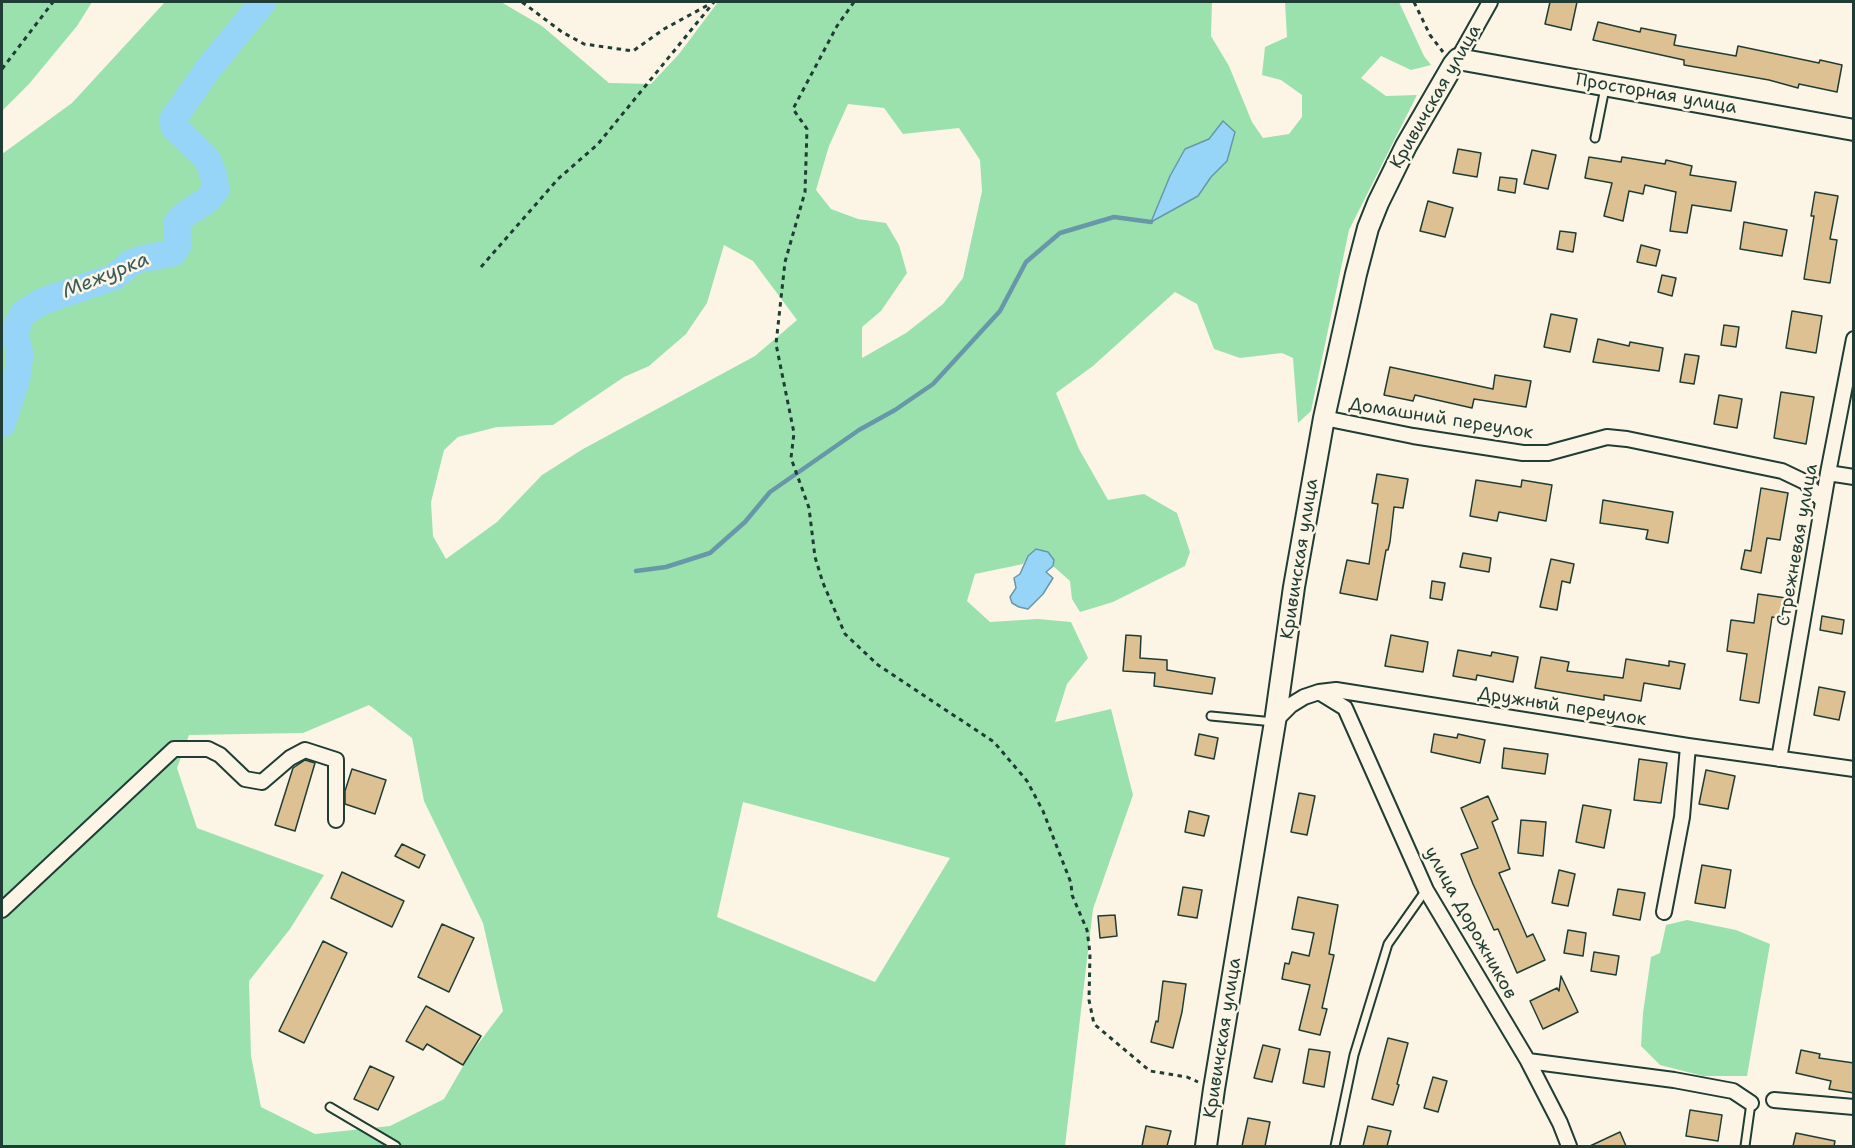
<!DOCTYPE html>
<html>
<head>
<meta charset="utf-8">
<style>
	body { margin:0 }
	#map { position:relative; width:1855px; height:1148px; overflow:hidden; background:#fcf5e5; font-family:"Shantell Sans",sans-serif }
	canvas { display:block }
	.frame { position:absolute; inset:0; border:3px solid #1f3d34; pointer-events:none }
</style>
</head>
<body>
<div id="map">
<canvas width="1855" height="1148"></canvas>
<div class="frame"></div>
</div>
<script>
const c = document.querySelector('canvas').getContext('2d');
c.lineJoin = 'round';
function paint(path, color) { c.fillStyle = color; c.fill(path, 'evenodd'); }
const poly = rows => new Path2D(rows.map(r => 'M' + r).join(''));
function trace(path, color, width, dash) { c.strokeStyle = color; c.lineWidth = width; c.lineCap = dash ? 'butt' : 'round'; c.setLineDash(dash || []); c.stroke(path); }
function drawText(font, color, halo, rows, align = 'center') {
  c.font = font + ' "Shantell Sans",sans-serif'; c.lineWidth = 5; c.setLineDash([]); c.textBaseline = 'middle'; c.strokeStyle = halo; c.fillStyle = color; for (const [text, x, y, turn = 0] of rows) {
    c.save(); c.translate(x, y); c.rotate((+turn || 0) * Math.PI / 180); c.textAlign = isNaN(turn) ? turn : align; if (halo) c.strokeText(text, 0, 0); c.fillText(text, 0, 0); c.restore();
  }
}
const green = poly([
	[2,2,92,2,77,26,29,84,2,111],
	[165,2,501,2,542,26,609,83,651,84,679,54,718,2,1212,2,1211,36,1229,66,1252,122,1263,138,1289,134,1302,117,1302,95,1281,80,1262,75,1265,47,1287,37,1285,2,1399,2,1424,56,1431,65,1411,70,1381,56,1361,78,1386,96,1417,95,1349,230,1311,411,1298,423,1293,358,1282,353,1240,358,1214,349,1197,304,1175,292,1093,366,1056,393,1079,449,1108,500,1144,494,1177,513,1190,552,1185,566,1113,602,1080,612,1072,599,1070,581,1053,566,1054,560,1028,556,1023,564,975,574,967,601,990,622,1038,619,1071,622,1088,658,1067,684,1055,722,1111,709,1133,795,1093,909,1065,1146,2,1146,2,154,72,103],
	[848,104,884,108,903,134,959,128,980,160,982,191,963,278,943,304,906,333,862,358,862,327,881,311,907,273,899,245,886,223,858,219,831,209,816,190,829,146],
	[1223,121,1227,161,1211,177,1198,196,1152,222,1170,176,1185,149,1209,139],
	[724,245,753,261,797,320,755,356,583,449,542,475,497,522,446,559,433,536,431,502,444,450,458,437,497,427,553,425,624,377,649,366,686,334,707,303],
	[369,705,412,738,424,801,483,923,503,1011,469,1056,444,1099,390,1126,315,1134,261,1107,251,1056,249,981,290,929,324,875,197,828,177,768,189,735,303,733],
	[743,802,950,858,875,982,717,917],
	[1687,920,1736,930,1770,944,1747,1076,1703,1076,1660,1065,1641,1046,1643,1013,1651,957,1660,953,1666,925]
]);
const water = poly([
	[1223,121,1235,132,1227,161,1211,177,1198,196,1151,222,1170,176,1185,149,1209,139,1223,121],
	[1036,549,1048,552,1054,560,1053,566,1046,572,1053,578,1043,594,1028,609,1019,607,1012,603,1010,597,1016,588,1014,578,1020,574,1028,556,1036,549]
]);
const stream = poly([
	[636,571,666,567,710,553,745,522,770,492,859,430,895,410,933,384,1000,311,1026,262,1060,233,1114,217,1151,222]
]);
const river = poly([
	[2,424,17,378,20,355,16,336,18,323,23,313,43,301,114,277,131,263,141,259,173,253,178,245,177,223,183,216,206,201,216,190,214,176,207,159,174,127,173,119,208,69,263,2]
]);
const building = poly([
	[1550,2,1577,2,1571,30,1545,24,1550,2],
	[1598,22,1640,32,1641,28,1676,35,1674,45,1736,56,1738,46,1819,63,1820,60,1842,65,1837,92,1799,84,1798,88,1769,80,1684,65,1684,60,1593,40,1598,22],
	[1458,149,1481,153,1477,177,1453,173,1458,149],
	[1532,150,1556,155,1548,189,1524,184,1532,150],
	[1589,157,1621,162,1622,157,1665,164,1666,160,1692,166,1690,175,1736,182,1731,211,1692,205,1687,233,1670,231,1676,192,1645,185,1643,194,1629,191,1623,221,1604,216,1612,183,1585,178,1589,157],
	[1500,177,1517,179,1515,193,1498,190,1500,177],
	[1815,192,1838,196,1830,239,1837,240,1830,283,1804,279,1814,216,1811,216,1815,192],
	[1428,201,1453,208,1445,237,1420,231,1428,201],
	[1744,222,1787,230,1782,256,1740,249,1744,222],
	[1560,231,1576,233,1573,252,1557,249,1560,231],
	[1641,245,1660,250,1656,266,1637,262,1641,245],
	[1662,275,1676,278,1672,296,1658,292,1662,275],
	[1792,311,1822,316,1816,353,1786,348,1792,311],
	[1551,314,1577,319,1570,352,1544,347,1551,314],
	[1724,325,1739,327,1736,347,1721,345,1724,325],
	[1598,339,1629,346,1630,342,1663,348,1659,371,1593,362,1598,339],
	[1685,354,1699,356,1694,384,1680,382,1685,354],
	[1390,367,1493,389,1495,375,1531,381,1526,407,1474,399,1472,408,1415,395,1413,401,1384,395,1390,367],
	[1781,392,1814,397,1806,444,1774,438,1781,392],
	[1719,395,1742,399,1737,428,1714,424,1719,395],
	[1377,474,1408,479,1403,508,1394,507,1390,542,1388,550,1386,550,1377,600,1340,593,1347,560,1369,564,1378,504,1372,503,1377,474],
	[1476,480,1521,487,1522,480,1552,485,1546,521,1499,512,1497,521,1470,516,1476,480],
	[1761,488,1788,493,1780,540,1767,538,1761,573,1741,569,1745,550,1751,551,1761,488],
	[1603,500,1673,512,1668,543,1646,539,1648,530,1600,523,1603,500],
	[1463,553,1491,558,1489,572,1460,567,1463,553],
	[1551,559,1574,564,1570,583,1562,581,1557,610,1540,607,1551,559],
	[1432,581,1445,583,1442,600,1430,598,1432,581],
	[1758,594,1786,598,1783,619,1772,617,1759,703,1740,700,1747,654,1727,651,1731,620,1754,623,1758,594],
	[1822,616,1844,620,1842,634,1820,630,1822,616],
	[1126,635,1141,636,1140,658,1167,660,1167,670,1215,678,1212,694,1154,686,1155,673,1123,671,1126,635],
	[1391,635,1428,642,1423,672,1385,666,1391,635],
	[1458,650,1491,656,1492,652,1518,657,1513,682,1477,675,1476,680,1453,676,1458,650],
	[1541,657,1569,662,1567,671,1623,678,1626,659,1669,666,1669,661,1685,664,1680,689,1644,683,1641,701,1604,695,1604,700,1535,688,1541,657],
	[1819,687,1845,692,1839,720,1814,715,1819,687],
	[1199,734,1218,738,1214,759,1195,755,1199,734],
	[1434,734,1457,738,1458,734,1485,740,1480,763,1431,752,1434,734],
	[1504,748,1548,754,1545,774,1502,768,1504,748],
	[1639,759,1667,763,1661,803,1634,800,1639,759],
	[305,760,315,763,295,831,275,825,293,768,305,760],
	[352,769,386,780,375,814,345,804,345,791,352,769],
	[1706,770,1735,776,1728,809,1699,804,1706,770],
	[1299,793,1315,796,1307,835,1291,832,1299,793],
	[1488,796,1498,819,1492,822,1510,869,1499,873,1527,937,1533,934,1545,960,1517,973,1498,929,1494,930,1473,884,1461,854,1478,848,1461,808,1488,796],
	[1583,805,1611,810,1604,848,1576,842,1583,805],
	[1189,811,1209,816,1204,836,1185,832,1189,811],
	[1521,820,1546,822,1543,856,1518,853,1521,820],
	[402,844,425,855,419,868,395,856,402,844],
	[1702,865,1731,870,1725,908,1695,903,1702,865],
	[1559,870,1575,874,1568,906,1552,903,1559,870],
	[342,872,404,901,392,927,331,898,342,872],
	[1183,887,1202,890,1197,918,1178,915,1183,887],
	[1618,889,1645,893,1640,920,1613,915,1618,889],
	[1298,897,1338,905,1329,954,1334,955,1322,1008,1327,1009,1320,1035,1299,1030,1310,985,1282,979,1285,963,1289,964,1292,952,1309,956,1314,933,1292,929,1298,897],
	[1115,915,1117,936,1100,938,1098,916,1115,915],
	[442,924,474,938,449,992,418,977,442,924],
	[1568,930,1586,933,1583,956,1564,953,1568,930],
	[323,941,347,953,304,1043,279,1031,323,941],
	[1594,952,1619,956,1616,975,1591,971,1594,952],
	[1561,976,1578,1012,1543,1029,1530,1001,1557,988,1559,991,1561,976],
	[1163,981,1186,984,1182,1012,1173,1048,1151,1042,1156,1021,1158,1022,1163,981],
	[426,1006,481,1036,463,1065,427,1044,423,1050,406,1041,426,1006],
	[1388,1038,1408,1043,1397,1084,1399,1085,1393,1105,1372,1099,1388,1038],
	[1263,1045,1280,1049,1272,1082,1254,1078,1263,1045],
	[1309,1049,1330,1052,1324,1087,1303,1083,1309,1049],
	[1801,1050,1820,1054,1819,1058,1854,1063,1854,1093,1829,1089,1831,1081,1796,1073,1801,1050],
	[370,1066,394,1077,378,1110,354,1099,370,1066],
	[1433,1077,1447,1081,1438,1112,1424,1108,1433,1077],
	[1690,1110,1722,1115,1718,1141,1686,1136,1690,1110],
	[1248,1118,1270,1122,1265,1146,1242,1146,1248,1118],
	[1146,1126,1171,1131,1167,1146,1142,1146,1146,1126],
	[1368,1126,1391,1131,1387,1146,1363,1146,1368,1126],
	[1620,1132,1626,1146,1590,1146,1620,1132],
	[1796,1133,1835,1141,1834,1146,1793,1146,1796,1133]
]);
const path = poly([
	[522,2,562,32,584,44,633,51,664,29,710,4],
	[854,2,837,26,793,109,807,129,805,192,785,262,776,344,794,433,791,458,809,508,815,557,823,583,845,634,878,665,994,742,1027,781,1043,811,1071,883,1072,895,1087,930,1090,953,1089,1000,1094,1024,1150,1071,1187,1077,1198,1082],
	[1414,2,1430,35,1443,52],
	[2,69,53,2],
	[481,267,558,179,598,144,714,2]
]);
const lane = poly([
	[1595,138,1605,88],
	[1211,716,1274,722],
	[330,1107,396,1146],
	[1335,1146,1354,1055,1388,944,1426,890],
	[1745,1146,1751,1103]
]);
const street = poly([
	[1458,59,1490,2],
	[1324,418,1413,436,1523,453,1548,453,1607,437,1627,439,1782,471,1805,482,1823,501],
	[1828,473,1854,477],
	[1319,692,1345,708,1426,890,1528,1061,1560,1123,1569,1146],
	[1276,720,1291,705,1304,697,1319,692,1336,690,1688,746,1854,769],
	[1779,759,1828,473,1854,339],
	[2,910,174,749,208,749,220,755,245,779,262,782,290,758,305,750,336,760,336,820],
	[1664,912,1682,817,1688,746],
	[1528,1061,1674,1080,1733,1091,1751,1103],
	[1774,1100,1854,1107]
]);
const secondary = poly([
	[1206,1146,1214,1089,1275,722,1294,587,1324,418,1356,274,1368,228,1378,203,1406,146,1453,65,1458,59,1854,130]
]);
const streetNames = [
	["Просторная улица",1656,94,10],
	["Кривичская улица",1436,97,-60],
	["Домашний переулок",1441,419,9],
	["Стрежневая улица",1798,545,-80],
	["Кривичская улица",1300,559,-81],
	["Дружный переулок",1562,707,9],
	["улица Дорожников",1470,923,61],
	["Кривичская улица",1223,1038,-81]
];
const waterNames = [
	["Межурка",106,276,-22]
];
paint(green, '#9be1ae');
paint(water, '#97d5f8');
trace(water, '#6798aa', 1.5);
trace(stream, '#6798aa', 4.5);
trace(river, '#97d5f8', 27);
paint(building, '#dec192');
trace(building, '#1f3d34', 1.5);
trace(lane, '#1f3d34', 11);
trace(street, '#1f3d34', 18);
trace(secondary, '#1f3d34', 24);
trace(path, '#1f3d34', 3, [4.5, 4.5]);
trace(lane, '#fcf5e5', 7);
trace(street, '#fcf5e5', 14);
trace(secondary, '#fcf5e5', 20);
drawText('18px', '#1f3d34', '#fcf5e5', streetNames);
drawText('italic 20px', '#375b5b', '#fcf5e5', waterNames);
</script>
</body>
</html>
